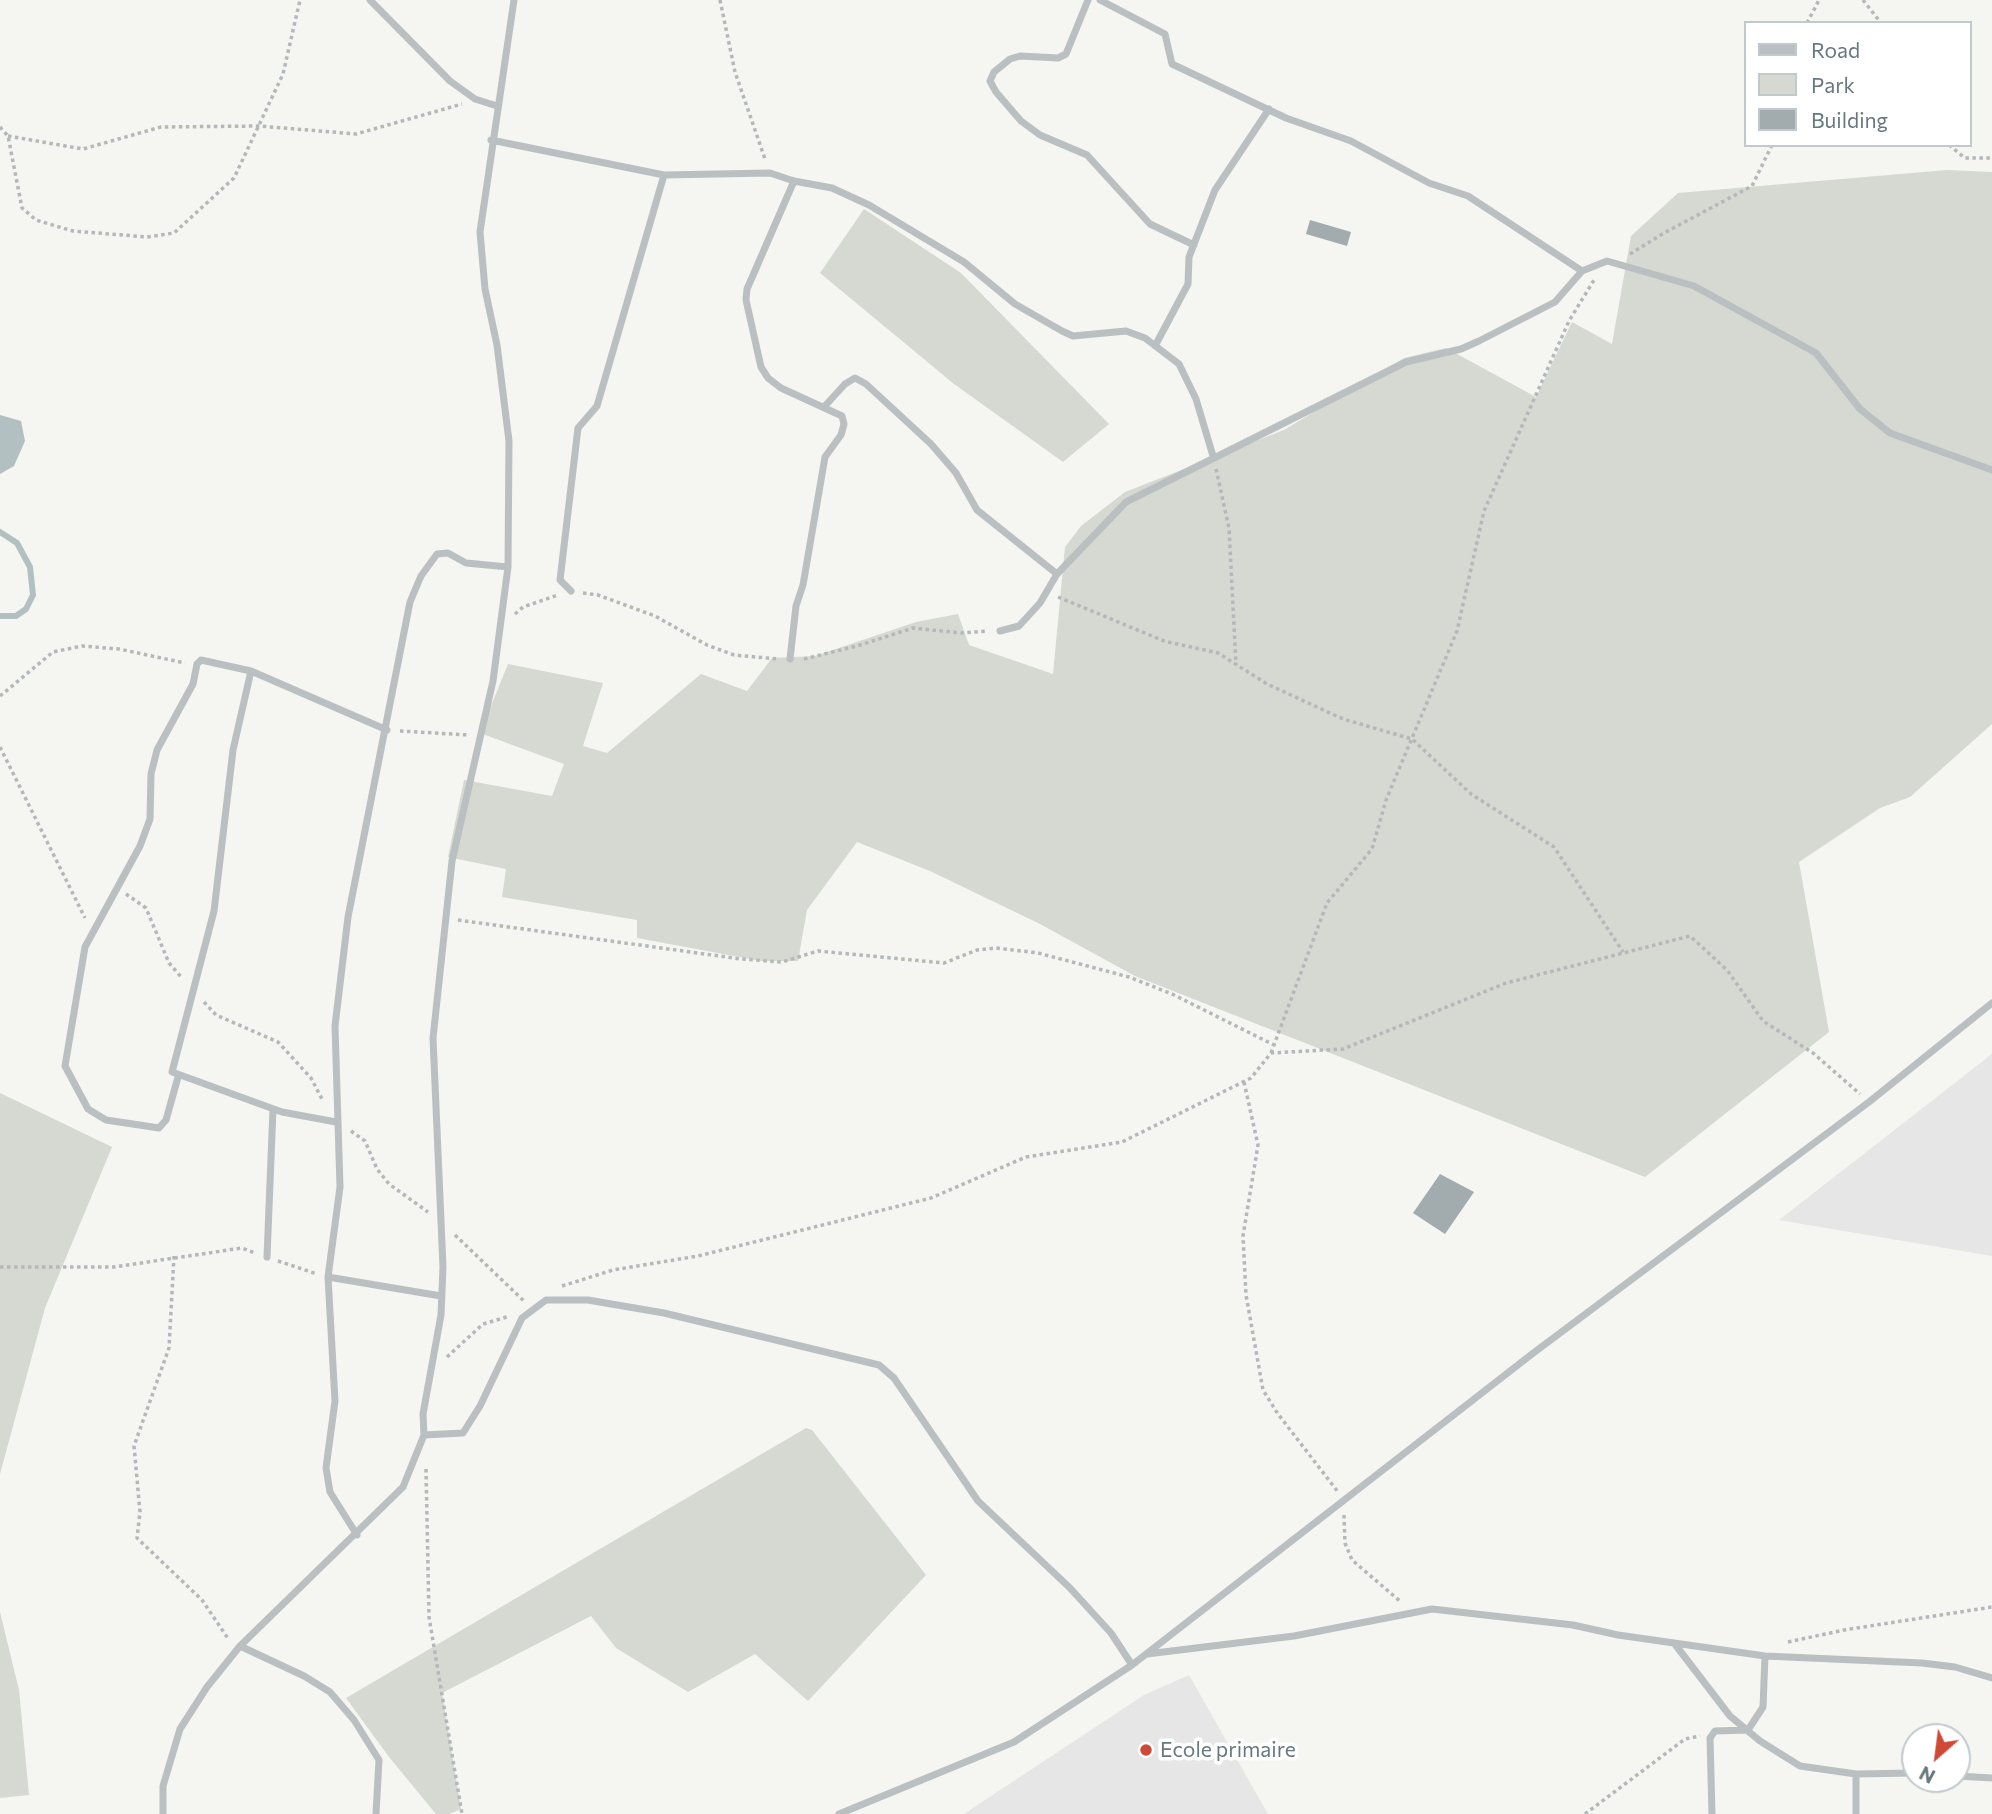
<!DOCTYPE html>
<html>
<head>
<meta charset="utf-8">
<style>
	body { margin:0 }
	#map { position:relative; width:1992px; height:1814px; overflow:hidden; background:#f5f5f2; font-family:Commissioner,sans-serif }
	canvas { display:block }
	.legend { position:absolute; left:1744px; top:21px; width:228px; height:126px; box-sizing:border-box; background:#fff; border:2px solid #c2c9cc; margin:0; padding:9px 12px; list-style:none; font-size:21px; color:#67787f }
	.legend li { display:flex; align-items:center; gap:14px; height:35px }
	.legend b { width:35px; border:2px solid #c2c9cc }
	.north { position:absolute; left:1901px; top:1723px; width:70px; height:70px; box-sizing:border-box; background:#fff; border:2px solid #c2c9cc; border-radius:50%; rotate:208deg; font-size:19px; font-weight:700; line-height:28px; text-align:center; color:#67787f }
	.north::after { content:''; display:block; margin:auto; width:24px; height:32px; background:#cf4937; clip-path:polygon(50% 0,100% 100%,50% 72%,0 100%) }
</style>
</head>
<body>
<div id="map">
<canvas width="1992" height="1814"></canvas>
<ul class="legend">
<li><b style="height:9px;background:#babfc1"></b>Road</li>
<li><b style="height:19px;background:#d5d9d1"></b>Park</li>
<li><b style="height:19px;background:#a2abae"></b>Building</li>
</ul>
<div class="north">N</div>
</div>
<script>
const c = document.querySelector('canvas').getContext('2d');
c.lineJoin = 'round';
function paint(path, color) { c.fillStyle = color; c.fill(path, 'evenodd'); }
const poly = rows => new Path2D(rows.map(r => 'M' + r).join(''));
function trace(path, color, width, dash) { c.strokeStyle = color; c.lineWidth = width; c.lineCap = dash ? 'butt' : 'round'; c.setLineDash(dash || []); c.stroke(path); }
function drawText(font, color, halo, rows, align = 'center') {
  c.font = font + ' Commissioner,sans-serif'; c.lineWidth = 7; c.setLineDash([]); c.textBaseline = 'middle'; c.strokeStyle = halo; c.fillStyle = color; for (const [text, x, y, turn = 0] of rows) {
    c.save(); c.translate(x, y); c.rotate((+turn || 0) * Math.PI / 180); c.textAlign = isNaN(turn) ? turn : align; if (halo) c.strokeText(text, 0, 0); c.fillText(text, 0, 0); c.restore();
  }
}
const built = poly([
	[1992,1054,1992,1256,1779,1220],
	[1189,1675,1268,1814,964,1814,1144,1695]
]);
const green = poly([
	[1947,170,1992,172,1992,724,1910,797,1880,808,1799,862,1829,1032,1645,1177,1135,976,1040,924,930,871,857,842,807,910,798,961,761,961,637,938,637,920,502,897,506,869,448,857,464,780,552,796,564,764,480,733,508,664,603,683,583,746,607,753,701,674,747,691,772,658,815,656,916,622,958,614,969,645,1053,674,1065,547,1081,526,1125,492,1284,430,1404,358,1446,348,1536,397,1572,322,1612,344,1631,236,1678,193],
	[864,209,961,273,1109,424,1063,462,954,384,820,273],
	[0,1093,112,1147,45,1308,0,1474],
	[806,1428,812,1430,926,1575,808,1701,755,1654,688,1692,616,1648,591,1616,442,1693,461,1809,449,1814,436,1814,389,1757,346,1698],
	[0,1612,19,1690,29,1795,0,1798]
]);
const water = poly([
	[0,415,21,421,25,441,14,466,0,474]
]);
const stream = poly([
	[0,532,17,543,30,567,33,595,26,609,16,616,0,616]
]);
const building = poly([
	[1310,220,1351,232,1347,246,1306,234],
	[1440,1174,1474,1192,1445,1234,1413,1213]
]);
const path = poly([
	[720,0,735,72,765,159],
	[1863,0,1881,23],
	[1807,23,1819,0],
	[0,127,8,136,22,208,36,220,73,231,147,237,174,233,234,178,283,74,300,0],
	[8,136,83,149,161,127,259,126,356,134,462,104],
	[1949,145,1965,158,1992,158],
	[1630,254,1664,233,1752,186,1772,145],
	[1216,469,1229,528,1236,665],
	[583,593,598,595,655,616,707,645,734,655,778,659],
	[1058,597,1164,641,1218,653,1267,684,1343,719,1412,739,1471,794,1554,847,1623,952],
	[515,614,523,607,558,595],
	[804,659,857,646,913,628,961,633,987,631],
	[0,696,53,652,82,646,119,649,185,663],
	[400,731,469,735],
	[0,747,85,918],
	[126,894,146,908,169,963,182,978],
	[458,920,741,959,782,962,818,951,944,963,977,950,996,948,1038,953,1129,977,1172,994,1274,1045],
	[204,1002,216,1015,278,1042,311,1078,323,1101],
	[1271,1053,1327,903,1372,849,1386,800,1457,631,1484,511,1569,321,1594,280],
	[1244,1082,1258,1145,1243,1236,1246,1295,1263,1390,1278,1414,1338,1492],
	[351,1131,365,1141,377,1169,389,1184,428,1212],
	[455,1235,525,1302],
	[174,1256,169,1348,134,1446,140,1512,137,1538,202,1600,229,1640],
	[278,1261,317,1274],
	[0,1267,114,1267,242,1248,255,1253],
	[562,1286,613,1270,698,1256,931,1198,1026,1157,1122,1142,1251,1078,1271,1053,1343,1049,1506,983,1690,936,1727,970,1763,1021,1813,1053,1860,1094],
	[447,1357,483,1324,510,1316],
	[426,1469,429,1617,462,1814],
	[1344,1515,1345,1543,1352,1560,1401,1602],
	[1788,1642,1844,1630,1992,1607],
	[1585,1814,1685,1739,1700,1736]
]);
const minor = poly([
	[370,0,450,81,475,99,497,106],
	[1088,0,1066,54,1058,58,1020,56,1010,59,994,72,990,81,996,92,1021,121,1040,135,1087,155,1150,224,1194,245],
	[1100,0,1165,34,1172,64,1286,118,1351,141,1429,183,1468,196,1582,271,1607,261,1694,286,1816,353,1860,409,1890,433,1992,470],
	[491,140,664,175,770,173,794,181,832,188,869,205,964,262,1015,304,1062,331,1073,336,1126,331,1145,338,1179,364,1196,399,1213,456],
	[1155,346,1188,284,1189,257,1215,190,1269,109],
	[824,407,845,384,855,378,866,384,931,444,956,473,977,510,1057,574],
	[571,591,560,580,578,428,597,406,664,175],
	[1000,631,1019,626,1040,603,1057,574,1126,502,1406,362,1461,349,1479,341,1555,302,1582,271],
	[790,659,796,606,803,585,825,457,841,435,844,424,842,416,781,388,768,378,761,367,746,300,747,289,794,181],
	[251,671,233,750,214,911,172,1072,282,1112,336,1122],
	[178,1077,166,1120,159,1128,146,1126,106,1120,88,1109,65,1066,85,947,140,846,150,819,151,774,157,750,193,684,197,664,201,660,251,671,387,730],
	[267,1257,273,1109],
	[328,1277,441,1296],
	[424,1435,463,1433,480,1406,522,1318,546,1300,588,1300,664,1313,879,1365,894,1378,978,1501,1070,1588,1111,1633,1132,1665],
	[357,1535,330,1492,326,1468,335,1401,328,1277,340,1187,335,1026,348,917,410,602,421,576,437,554,448,553,466,563,508,567],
	[1674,1643,1730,1716,1760,1741,1800,1766,1856,1774,1915,1773],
	[240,1646,304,1676,330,1692,354,1720,379,1760,376,1814],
	[1147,1654,1294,1636,1432,1609,1573,1625,1618,1635,1765,1656,1922,1663,1955,1667,1992,1678],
	[1957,1776,1992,1778],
	[163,1814,163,1786,180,1729,207,1687,240,1646,403,1487,424,1435,423,1414,441,1315,443,1267,433,1038,452,861,493,681,508,567,509,441,497,345,485,289,480,232,514,0],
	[839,1814,1014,1742,1132,1665,1532,1354,1869,1102,1992,1003],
	[1712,1814,1710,1738,1715,1731,1748,1730,1763,1707,1765,1656],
	[1856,1814,1856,1774]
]);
const markers = [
	[1146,1750,7,"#cf4937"]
];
const poiNames = [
	["Ecole primaire",1160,1750]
];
paint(built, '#e5e6e5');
paint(green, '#d5d9d1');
paint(water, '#b3c0c2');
trace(stream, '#b3c0c2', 6);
paint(building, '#a2abae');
trace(path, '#b4b8ba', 3.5, [3.5, 3.5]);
trace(minor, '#babfc1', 7);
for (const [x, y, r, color] of markers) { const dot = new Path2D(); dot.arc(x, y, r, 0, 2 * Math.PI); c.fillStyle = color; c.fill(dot); trace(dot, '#fff', 2.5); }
drawText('21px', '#67787f', '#fff', poiNames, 'left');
</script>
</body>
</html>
